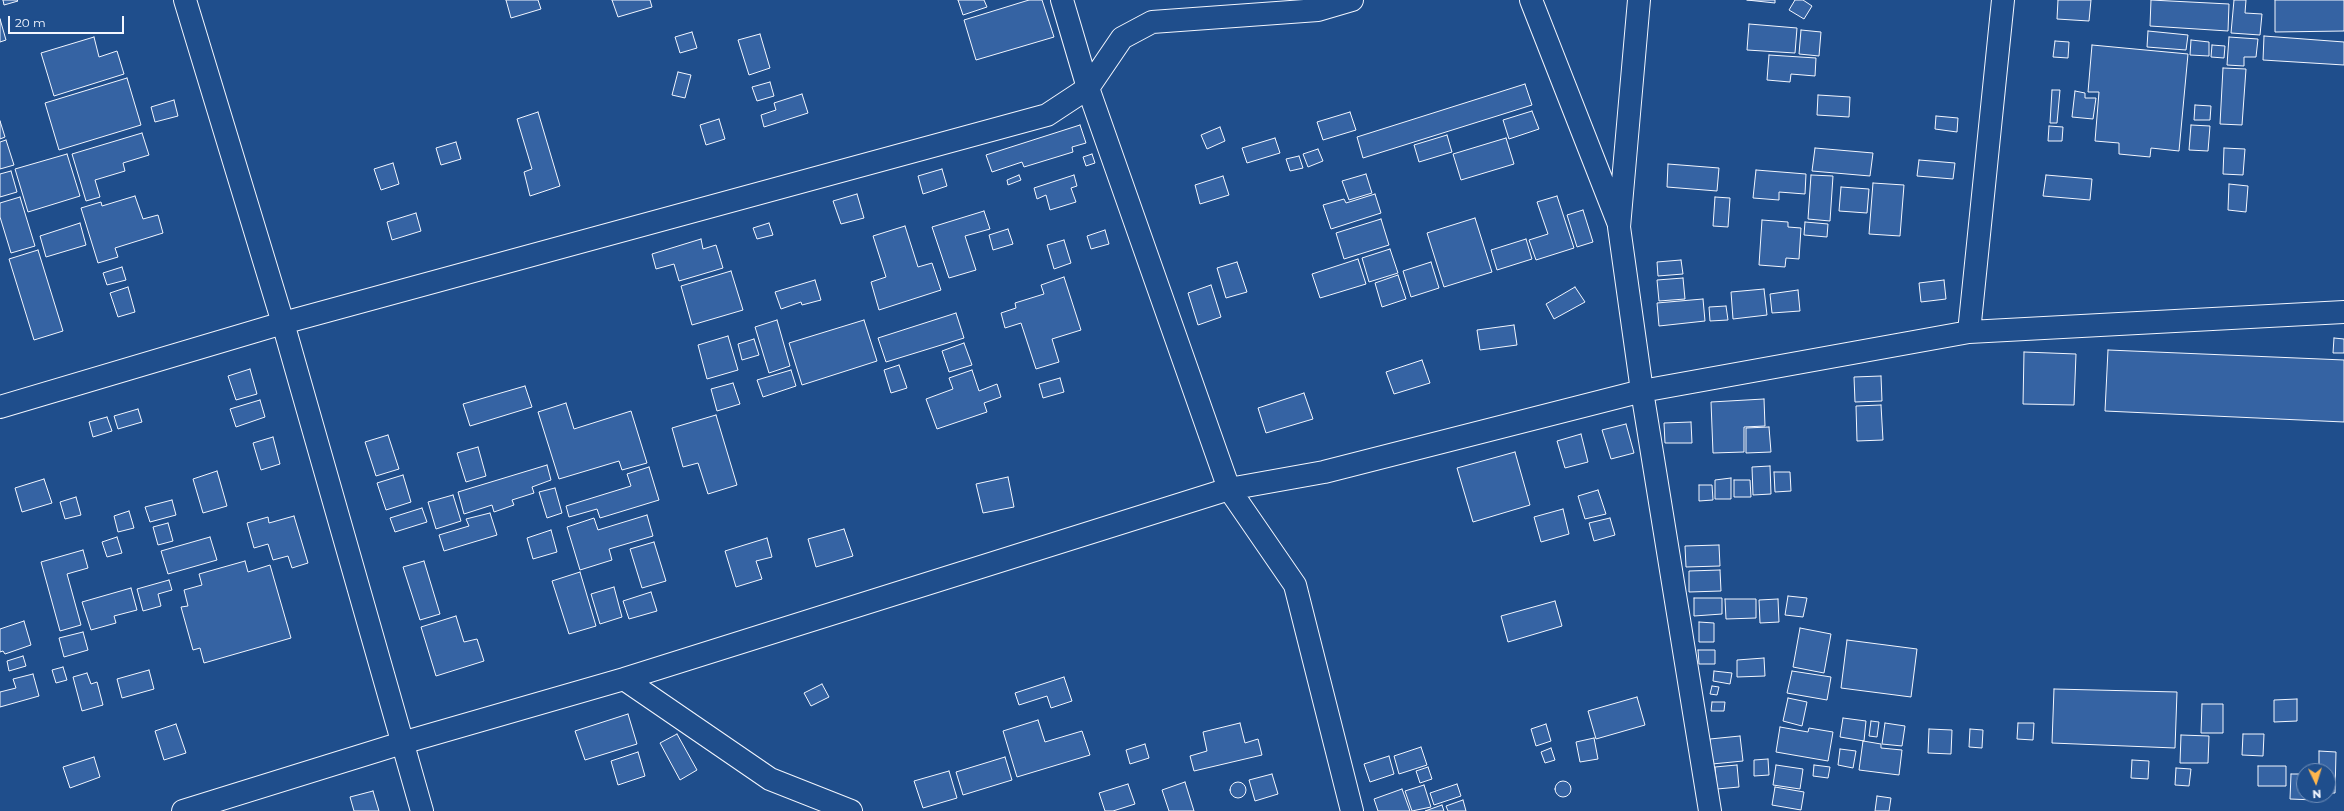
<!DOCTYPE html>
<html>
<head>
<meta charset="utf-8">
<style>
	body { margin:0 }
	#map { position:relative; width:2344px; height:811px; overflow:hidden; background:#1f4e8c; font-family:Montserrat,sans-serif }
	canvas { display:block }
	.north { position:absolute; left:2296px; top:763px; width:40px; height:40px; box-sizing:border-box; background:#1f4e8c; border:1px solid #7391ba; border-radius:50%; rotate:176deg; font-size:11px; font-weight:700; line-height:16px; text-align:center; color:#f2f6ff }
	.north::after { content:''; display:block; margin:auto; width:14px; height:18px; background:#ffb74d; clip-path:polygon(50% 0,100% 100%,50% 72%,0 100%) }
	.scale { position:absolute; left:8px; top:16px; width:116px; height:18px; box-sizing:border-box; border:2px solid #f2f6ff; border-top:0; padding-left:5px; font-size:12px; line-height:14px; white-space:nowrap; color:#f2f6ff; -webkit-text-stroke:3px #1f4e8c; paint-order:stroke }
</style>
</head>
<body>
<div id="map">
<canvas width="2344" height="811"></canvas>
<div class="north">N</div>
<div class="scale">20 m</div>
</div>
<script>
const c = document.querySelector('canvas').getContext('2d');
c.lineJoin = 'round';
function paint(path, color) { c.fillStyle = color; c.fill(path, 'evenodd'); }
const poly = rows => new Path2D(rows.map(r => 'M' + r).join(''));
function trace(path, color, width, dash) { c.strokeStyle = color; c.lineWidth = width; c.lineCap = dash ? 'butt' : 'round'; c.setLineDash(dash || []); c.stroke(path); }
const building = poly([
	[3,0,17,0,18,1,4,5,3,0],
	[506,0,538,0,541,9,511,18,506,0],
	[612,0,650,0,652,7,618,17,612,0],
	[958,0,984,0,987,7,963,15,958,0],
	[1029,0,1042,0,1054,37,976,60,964,20,1029,0],
	[1747,0,1775,0,1775,3,1747,0],
	[1795,0,1803,0,1812,6,1804,19,1789,10,1795,0],
	[2058,0,2091,0,2089,21,2057,19,2058,0],
	[2151,0,2229,4,2228,31,2150,26,2151,0],
	[2234,0,2246,0,2245,13,2262,14,2260,35,2231,33,2234,0],
	[2275,0,2344,0,2344,31,2275,32,2275,0],
	[0,19,6,40,0,42,0,19],
	[1749,24,1797,28,1795,53,1747,50,1749,24],
	[1801,30,1821,32,1819,56,1799,54,1801,30],
	[2148,31,2188,35,2186,50,2147,47,2148,31],
	[692,32,697,48,680,53,675,37,692,32],
	[760,34,770,68,749,75,738,40,760,34],
	[2264,36,2344,42,2344,65,2263,60,2264,36],
	[94,37,99,57,117,51,124,74,54,96,41,53,94,37],
	[2229,37,2258,39,2256,57,2244,57,2244,66,2227,65,2229,37],
	[2191,40,2209,42,2209,56,2190,55,2191,40],
	[2055,41,2069,42,2068,58,2053,57,2055,41],
	[2092,45,2188,54,2179,151,2151,148,2150,157,2119,154,2119,143,2095,141,2099,92,2088,92,2092,45],
	[2212,45,2225,46,2224,58,2211,57,2212,45],
	[1769,55,1816,58,1815,76,1791,74,1790,82,1767,80,1769,55],
	[2223,68,2246,69,2242,125,2220,124,2223,68],
	[678,72,691,75,685,98,672,95,678,72],
	[127,78,141,125,59,150,45,103,127,78],
	[770,82,774,96,757,101,752,87,770,82],
	[1525,84,1532,105,1363,158,1357,137,1525,84],
	[2052,90,2060,90,2057,123,2050,123,2052,90],
	[2075,91,2085,93,2085,98,2096,98,2093,119,2072,117,2075,91],
	[802,94,808,113,764,127,761,115,776,110,774,103,802,94],
	[1818,95,1850,97,1849,117,1817,115,1818,95],
	[174,100,178,116,155,122,151,107,174,100],
	[2195,105,2211,106,2210,120,2194,120,2195,105],
	[1532,111,1539,129,1509,139,1503,120,1532,111],
	[538,112,560,186,530,196,524,172,532,169,517,119,538,112],
	[1350,112,1356,130,1323,140,1317,122,1350,112],
	[1936,116,1958,118,1957,132,1935,129,1936,116],
	[719,119,725,139,706,145,700,125,719,119],
	[0,121,5,137,0,139,0,121],
	[1080,125,1086,143,1072,147,1073,152,1024,167,1022,162,992,172,986,155,1080,125],
	[2191,125,2210,126,2208,151,2189,150,2191,125],
	[2049,126,2063,127,2062,141,2048,141,2049,126],
	[1220,127,1225,141,1207,149,1201,135,1220,127],
	[142,133,149,155,123,163,125,171,95,180,100,197,86,201,72,154,142,133],
	[1447,135,1452,152,1419,162,1414,145,1447,135],
	[1275,138,1280,153,1247,163,1242,148,1275,138],
	[1506,138,1514,164,1461,180,1453,154,1506,138],
	[6,140,14,165,0,169,0,142,6,140],
	[456,142,461,159,441,165,436,148,456,142],
	[1815,148,1873,153,1870,176,1812,171,1815,148],
	[2224,148,2245,149,2243,175,2223,174,2224,148],
	[1318,149,1323,161,1308,167,1303,154,1318,149],
	[67,154,80,196,28,212,15,169,67,154],
	[1092,154,1095,163,1086,166,1083,157,1092,154],
	[1299,156,1303,168,1290,171,1286,159,1299,156],
	[1919,160,1955,163,1953,179,1917,176,1919,160],
	[393,163,399,184,381,190,374,169,393,163],
	[1668,164,1719,168,1717,191,1667,187,1668,164],
	[942,169,947,186,923,194,918,176,942,169],
	[1756,170,1806,174,1805,194,1779,192,1779,200,1753,198,1756,170],
	[11,171,17,192,0,197,0,174,11,171],
	[1366,174,1372,193,1349,200,1342,181,1366,174],
	[1019,175,1021,180,1008,185,1007,180,1019,175],
	[1074,175,1077,186,1071,188,1076,202,1050,210,1046,195,1037,199,1034,188,1074,175],
	[1811,175,1833,176,1830,221,1808,219,1811,175],
	[2046,175,2092,179,2090,200,2043,196,2046,175],
	[1223,176,1229,195,1200,204,1195,185,1223,176],
	[1873,183,1904,185,1900,236,1869,234,1873,183],
	[2229,184,2248,186,2246,212,2228,210,2229,184],
	[1841,187,1869,189,1867,213,1839,211,1841,187],
	[857,194,864,218,841,224,833,201,857,194],
	[1375,194,1381,213,1331,229,1323,205,1344,199,1346,203,1375,194],
	[135,196,143,219,158,215,163,233,115,248,118,257,98,263,81,208,101,202,102,206,135,196],
	[1557,196,1574,248,1536,260,1529,240,1548,234,1537,202,1557,196],
	[20,197,35,246,11,253,0,217,0,203,20,197],
	[1715,197,1730,198,1728,227,1713,226,1715,197],
	[1583,210,1593,242,1577,247,1567,215,1583,210],
	[984,211,990,229,965,236,976,270,949,278,932,227,984,211],
	[416,213,421,231,392,240,387,222,416,213],
	[1475,218,1492,272,1444,287,1427,233,1475,218],
	[1381,219,1389,245,1344,259,1336,233,1381,219],
	[1762,220,1788,222,1788,227,1801,228,1799,259,1786,258,1785,267,1759,265,1762,220],
	[1805,222,1828,224,1827,237,1804,235,1805,222],
	[80,223,86,245,46,257,40,236,80,223],
	[769,223,773,235,757,239,753,228,769,223],
	[905,226,918,267,932,263,941,290,879,310,871,282,886,277,873,236,905,226],
	[1008,229,1013,244,993,250,989,235,1008,229],
	[1105,230,1109,244,1091,249,1087,236,1105,230],
	[701,239,703,249,716,245,723,268,679,281,674,264,656,269,652,254,701,239],
	[1526,239,1532,259,1497,270,1491,250,1526,239],
	[1064,240,1071,263,1054,269,1047,245,1064,240],
	[1390,249,1398,273,1369,282,1362,258,1390,249],
	[38,250,63,331,34,340,9,259,38,250],
	[1358,259,1366,284,1320,298,1312,274,1358,259],
	[1681,260,1683,274,1658,276,1657,262,1681,260],
	[1237,262,1247,292,1226,298,1217,268,1237,262],
	[1431,262,1439,288,1411,297,1403,271,1431,262],
	[122,267,126,280,107,285,103,273,122,267],
	[731,271,743,310,692,325,681,286,731,271],
	[1398,275,1406,299,1382,307,1375,283,1398,275],
	[1064,277,1081,330,1052,339,1059,362,1036,369,1021,323,1005,328,1001,313,1016,308,1015,303,1044,294,1041,285,1064,277],
	[1683,278,1685,299,1659,301,1657,280,1683,278],
	[815,280,821,300,802,305,801,302,781,309,775,292,815,280],
	[1944,280,1946,299,1921,302,1919,283,1944,280],
	[1211,285,1221,317,1198,325,1188,293,1211,285],
	[128,287,135,312,118,317,110,293,128,287],
	[1575,287,1585,302,1554,319,1546,304,1575,287],
	[1764,289,1767,315,1733,319,1731,292,1764,289],
	[1798,290,1800,311,1772,313,1770,294,1798,290],
	[1703,299,1705,321,1659,326,1657,303,1703,299],
	[1726,306,1728,320,1710,321,1709,307,1726,306],
	[956,313,964,338,886,362,878,338,956,313],
	[777,320,790,366,769,373,755,327,777,320],
	[864,320,877,361,802,385,789,343,864,320],
	[1514,325,1517,345,1480,350,1477,330,1514,325],
	[728,336,738,370,707,379,698,345,728,336],
	[2334,338,2344,339,2344,353,2333,353,2334,338],
	[754,339,759,355,742,360,738,344,754,339],
	[964,343,972,365,949,372,942,351,964,343],
	[2108,350,2344,360,2344,422,2105,411,2108,350],
	[2024,352,2076,354,2074,405,2023,404,2024,352],
	[1422,360,1430,383,1394,394,1386,372,1422,360],
	[899,365,907,388,891,393,884,370,899,365],
	[250,369,257,394,236,400,228,376,250,369],
	[791,370,796,386,763,397,757,380,791,370],
	[972,370,979,391,997,384,1001,397,984,403,987,412,937,429,926,399,953,389,949,378,972,370],
	[1881,376,1882,401,1855,402,1854,377,1881,376],
	[1060,378,1064,392,1043,398,1039,384,1060,378],
	[733,383,740,404,717,411,711,389,733,383],
	[525,386,532,407,470,426,463,404,525,386],
	[1304,393,1313,419,1266,433,1258,408,1304,393],
	[1764,399,1765,426,1744,427,1744,452,1713,453,1711,402,1764,399],
	[260,400,265,417,236,427,230,409,260,400],
	[566,403,574,429,631,411,647,463,622,470,619,461,559,479,538,412,566,403],
	[1881,405,1883,440,1857,441,1856,406,1881,405],
	[138,409,142,422,118,429,114,416,138,409],
	[716,415,737,485,708,494,698,463,683,467,672,428,716,415],
	[107,417,112,431,93,437,89,422,107,417],
	[1691,422,1692,443,1665,443,1664,423,1691,422],
	[1626,424,1634,453,1611,459,1602,430,1626,424],
	[1769,427,1771,452,1746,453,1746,428,1769,427],
	[1581,434,1588,462,1565,468,1557,441,1581,434],
	[388,435,399,469,376,476,365,442,388,435],
	[273,437,280,464,261,470,253,443,273,437],
	[478,447,486,476,466,482,457,453,478,447],
	[1515,452,1530,505,1473,522,1457,468,1515,452],
	[547,465,551,480,532,487,534,493,512,500,514,505,494,512,492,505,464,514,458,492,547,465],
	[1770,466,1771,494,1753,495,1752,467,1770,466],
	[649,467,659,500,600,518,597,509,569,517,566,506,631,486,627,474,649,467],
	[217,471,227,506,203,513,193,479,217,471],
	[1774,472,1790,472,1791,491,1775,492,1774,472],
	[403,475,411,502,386,510,377,483,403,475],
	[1008,477,1014,507,983,513,976,484,1008,477],
	[1731,478,1731,499,1715,499,1715,480,1731,478],
	[44,479,52,503,22,512,15,488,44,479],
	[1734,480,1750,480,1751,497,1734,497,1734,480],
	[1699,485,1712,485,1713,500,1699,501,1699,485],
	[555,488,562,513,547,518,539,492,555,488],
	[1598,490,1606,514,1585,519,1578,496,1598,490],
	[453,495,461,521,436,529,428,502,453,495],
	[76,497,81,515,65,519,60,502,76,497],
	[172,500,176,515,150,522,145,507,172,500],
	[422,508,427,522,395,532,390,518,422,508],
	[1563,509,1569,534,1541,542,1534,517,1563,509],
	[129,511,134,528,118,532,114,516,129,511],
	[490,513,497,535,444,551,439,535,469,526,466,519,490,513],
	[647,515,653,536,609,549,612,560,580,570,567,527,594,518,598,530,647,515],
	[294,516,308,563,292,568,288,556,273,560,268,544,254,548,247,523,268,517,269,523,294,516],
	[1610,518,1615,535,1594,541,1589,523,1610,518],
	[168,523,173,541,158,545,153,527,168,523],
	[844,529,853,556,816,567,808,539,844,529],
	[551,530,557,552,533,559,527,538,551,530],
	[117,537,122,553,107,557,102,542,117,537],
	[210,537,217,560,168,574,161,551,210,537],
	[767,538,772,557,756,561,762,579,736,587,725,551,767,538],
	[654,542,666,581,642,588,630,549,654,542],
	[1719,545,1720,566,1686,567,1685,546,1719,545],
	[83,550,88,568,67,574,81,625,60,631,41,562,83,550],
	[245,561,248,572,270,565,291,638,204,663,200,648,193,650,181,607,188,606,184,590,202,585,199,574,245,561],
	[424,561,440,614,420,620,403,567,424,561],
	[1720,570,1721,591,1689,592,1689,571,1720,570],
	[580,572,596,626,569,634,552,581,580,572],
	[169,580,172,590,158,594,161,606,143,611,137,589,169,580],
	[614,587,622,617,600,624,591,594,614,587],
	[131,588,137,610,114,616,116,623,91,630,82,602,131,588],
	[651,592,657,611,629,619,623,601,651,592],
	[1788,596,1807,598,1803,617,1785,615,1788,596],
	[1694,598,1722,598,1722,614,1694,616,1694,598],
	[1725,599,1756,599,1756,618,1726,619,1725,599],
	[1778,599,1779,622,1760,623,1759,600,1778,599],
	[1555,601,1562,626,1508,642,1501,616,1555,601],
	[456,616,464,642,477,639,484,661,436,676,421,627,456,616],
	[24,621,31,645,5,654,3,651,0,652,0,629,24,621],
	[1699,622,1714,623,1714,642,1699,642,1699,622],
	[1800,628,1831,634,1824,673,1793,667,1800,628],
	[83,632,88,650,64,657,59,638,83,632],
	[1847,640,1917,649,1911,697,1841,688,1847,640],
	[1698,650,1715,650,1715,664,1699,664,1698,650],
	[23,656,26,666,9,671,7,661,23,656],
	[1764,658,1765,676,1737,677,1737,660,1764,658],
	[63,667,67,680,56,683,52,670,63,667],
	[149,670,154,689,122,698,117,679,149,670],
	[1714,671,1732,673,1730,684,1713,681,1714,671],
	[1792,671,1831,677,1827,700,1787,693,1792,671],
	[87,673,91,684,97,682,103,705,82,711,73,677,87,673],
	[33,674,39,696,0,707,0,692,16,688,13,679,33,674],
	[1064,677,1072,701,1051,708,1047,696,1019,705,1015,693,1064,677],
	[822,684,829,697,811,706,804,693,822,684],
	[1712,686,1719,687,1717,695,1710,694,1712,686],
	[2054,689,2177,692,2175,748,2052,743,2054,689],
	[1637,697,1645,725,1596,739,1588,711,1637,697],
	[1788,698,1807,702,1802,726,1783,721,1788,698],
	[2297,699,2297,721,2274,722,2274,700,2297,699],
	[1712,702,1725,702,1724,711,1711,711,1712,702],
	[2202,704,2223,704,2223,733,2201,733,2202,704],
	[628,714,637,744,585,760,575,731,628,714],
	[1843,718,1866,721,1864,741,1840,737,1843,718],
	[1038,720,1045,742,1082,731,1090,755,1017,777,1003,731,1038,720],
	[1871,721,1879,722,1877,737,1869,736,1871,721],
	[1240,723,1245,743,1258,739,1262,755,1194,771,1190,756,1207,751,1203,732,1240,723],
	[1885,723,1905,726,1902,746,1882,744,1885,723],
	[2018,723,2034,723,2033,740,2017,739,2018,723],
	[176,724,186,753,164,760,155,731,176,724],
	[1546,724,1551,741,1536,746,1531,729,1546,724],
	[1780,727,1808,732,1809,728,1833,732,1828,761,1776,752,1780,727],
	[1929,729,1952,730,1951,754,1928,753,1929,729],
	[1970,729,1983,730,1982,748,1969,747,1970,729],
	[677,734,697,770,680,780,660,743,677,734],
	[2243,734,2264,734,2263,756,2242,755,2243,734],
	[2181,735,2209,736,2208,763,2180,763,2181,735],
	[1740,736,1743,761,1712,764,1710,739,1740,736],
	[1594,738,1598,759,1580,762,1576,742,1594,738],
	[1863,741,1881,744,1881,748,1902,750,1899,775,1859,770,1863,741],
	[1145,744,1149,758,1130,764,1126,750,1145,744],
	[1421,747,1427,765,1399,774,1394,756,1421,747],
	[1551,748,1555,760,1545,763,1541,752,1551,748],
	[1840,749,1856,751,1853,768,1838,765,1840,749],
	[2319,751,2336,752,2335,793,2328,793,2328,771,2319,771,2319,751],
	[638,752,645,776,618,785,611,761,638,752],
	[1389,756,1394,774,1370,782,1364,764,1389,756],
	[94,757,100,777,70,788,63,767,94,757],
	[1005,757,1012,780,963,795,956,772,1005,757],
	[1768,759,1769,775,1754,776,1754,760,1768,759],
	[2132,760,2149,761,2148,779,2131,778,2132,760],
	[1737,765,1739,787,1717,789,1715,767,1737,765],
	[1776,765,1803,769,1800,789,1773,785,1776,765],
	[1814,765,1830,767,1828,778,1813,776,1814,765],
	[2258,766,2286,766,2286,786,2258,786,2258,766],
	[1428,767,1432,779,1420,783,1416,771,1428,767],
	[2176,768,2191,769,2189,786,2175,785,2176,768],
	[949,771,957,798,923,808,914,781,949,771],
	[1272,774,1278,794,1255,801,1249,780,1272,774],
	[2291,774,2304,774,2304,795,2315,795,2315,800,2290,799,2291,774],
	'1555 789a8 8 0 1 1 16 0a8 8 0 1 1-16 0Z',
	[1185,782,1194,811,1169,811,1162,790,1185,782],
	'1230 790a8 8 0 1 1 16 0a8 8 0 1 1-16 0Z',
	[1128,784,1135,804,1113,811,1105,811,1099,793,1128,784],
	[1457,784,1461,796,1434,805,1430,793,1457,784],
	[1424,785,1431,807,1412,811,1405,791,1424,785],
	[1775,787,1804,792,1801,810,1772,805,1775,787],
	[1402,789,1410,811,1378,811,1374,799,1402,789],
	[373,791,379,811,354,811,350,797,373,791],
	[1877,796,1891,798,1889,811,1875,811,1877,796],
	[1463,800,1466,811,1448,811,1446,806,1463,800],
	[1442,805,1444,811,1425,811,1442,805]
]);
const minor = poly([
	[185,0,283,323,422,811],
	[1062,0,1088,88,1229,489,1295,585,1352,811],
	[1531,0,1618,222],
	[1639,0,1619,227,1642,391,1710,811],
	[1969,332,2003,0],
	[0,407,283,323,1047,115,1088,88,1122,38,1152,22,1318,10,1352,0],
	[624,679,770,779,851,811],
	[183,811,402,743,624,679,1229,489,1324,472,1642,391,1969,332,2344,312]
]);
paint(building, '#3563a3');
trace(building, '#f2f6ff', 1);
trace(minor, '#f2f6ff', 24);
trace(minor, '#1f4e8c', 22);
</script>
</body>
</html>
